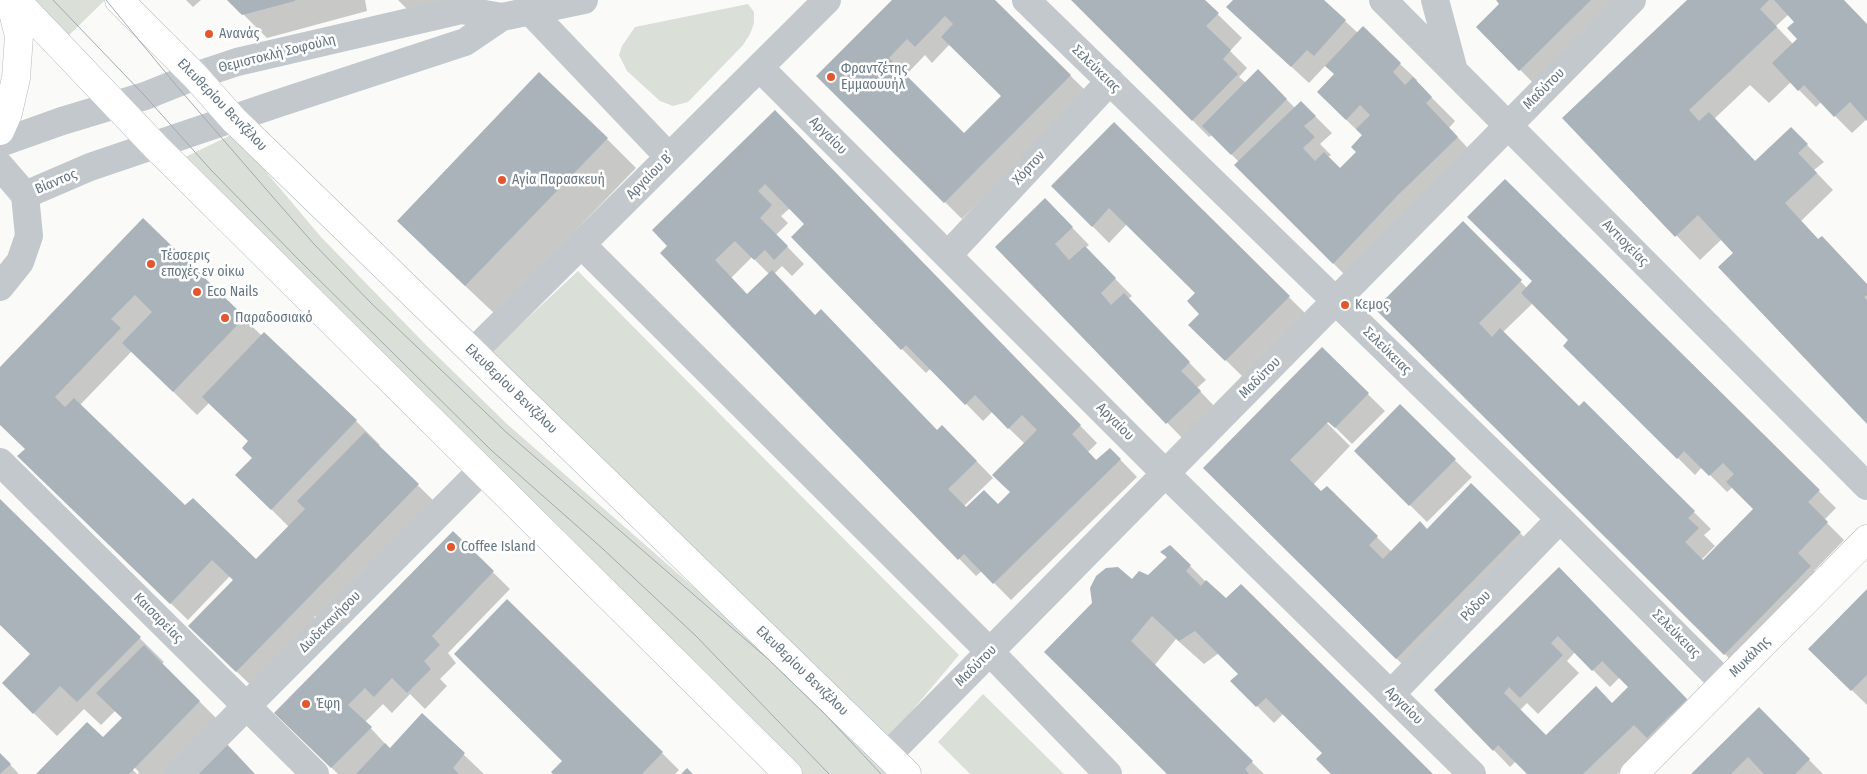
<!DOCTYPE html>
<html>
<head>
<meta charset="utf-8">
<style>
	body { margin:0 }
	canvas { display:block; background:#fafaf8 }
</style>
</head>
<body>
<canvas width="1867" height="774"></canvas>
<script>
const c = document.querySelector('canvas').getContext('2d');
c.lineJoin = 'round';
function paint(path, color) { c.fillStyle = color; c.fill(path, 'evenodd'); }
const poly = rows => new Path2D(rows.map(r => 'M' + r).join(''));
function trace(path, color, width, dash) { c.strokeStyle = color; c.lineWidth = width; c.lineCap = dash ? 'butt' : 'round'; c.setLineDash(dash || []); c.stroke(path); }
function drawText(font, color, halo, rows, align = 'center') {
  c.font = font + ' "Fira Sans Condensed",sans-serif'; c.lineWidth = 5; c.setLineDash([]); c.textBaseline = 'middle'; c.strokeStyle = halo; c.fillStyle = color; for (const [text, x, y, turn = 0] of rows) {
    c.save(); c.translate(x, y); c.rotate((+turn || 0) * Math.PI / 180); c.textAlign = isNaN(turn) ? turn : align; if (halo) c.strokeText(text, 0, 0); c.fillText(text, 0, 0); c.restore();
  }
}
const green = poly([
	[20,0,105,0,62,42],
	[748,4,754,12,754,23,750,34,743,45,688,102,673,106,660,101,627,71,619,55,622,46,635,27],
	[231,135,240,141,321,237,427,346,507,424,770,654,890,774,796,774,179,160],
	[578,271,959,655,890,737,489,354],
	[983,694,1064,774,970,774,938,742]
]);
const shadow = poly([
	[186,0,201,0,193,7],
	[229,0,365,0,367,11,267,38],
	[398,0,485,0,485,2,417,19],
	[893,0,993,0,1087,92,962,219,818,76],
	[950,44,1002,96,964,135,905,76,925,55,932,63],
	[1073,0,1203,0,1242,38,1230,51,1247,68,1239,77,1246,83,1258,71,1295,108,1301,102,1332,133,1320,144,1331,155,1328,157,1340,169,1357,152,1363,136,1335,109,1336,74,1325,66,1309,83,1245,24,1234,0,1322,0,1358,33,1400,64,1417,80,1416,82,1455,121,1449,128,1481,162,1357,287,1273,203,1239,162,1212,135,1209,137],
	[1497,0,1624,0,1544,94,1478,27,1501,4],
	[1689,0,1843,0,1867,25,1867,119,1852,133,1821,102,1816,107,1791,82,1769,103,1750,85,1714,119,1756,162,1791,129,1824,162,1814,170,1833,190,1801,221,1819,240,1867,285,1867,422,1735,253,1722,239,1700,260,1564,118],
	[1789,14,1796,22,1799,39,1793,44,1776,26],
	[775,112,1097,443,1088,452,1097,461,1110,449,1137,477,1011,600,982,571,976,576,662,253],
	[790,208,806,225,902,349,926,373,931,368,983,421,992,412,1025,444,1011,492,998,505,966,509,964,506,993,478,959,443,938,431,815,316,774,274,782,266,792,276,804,264,776,235,788,223,781,216],
	[752,257,769,274,747,295,731,278],
	[1114,124,1306,314,1243,377,1190,325,1201,314,1196,293,1127,224,1109,243,1053,186],
	[607,139,636,168,495,314,427,250],
	[1505,181,1836,508,1824,520,1844,540,1814,571,1827,584,1748,677,1377,309,1463,223,1527,288,1534,281],
	[1533,303,1570,340,1565,346,1695,475,1702,467,1727,492,1733,487,1755,509,1703,562,1701,560,1715,546,1704,535,1711,529,1584,403,1580,408,1503,332],
	[1062,217,1089,245,1085,248,1132,296,1128,299,1206,380,1197,388,1217,409,1184,440,997,247],
	[143,220,262,336,356,421,380,445,378,446,442,509,320,620,315,616,314,618,325,629,261,695,214,650,234,581,230,576,188,620,43,480,26,449,0,424,0,368],
	[132,351,197,415,209,403,249,441,261,499,289,527,267,572,185,507,80,405],
	[1322,349,1385,411,1352,444,1302,394,1300,396,1350,446,1313,485,1321,493,1327,488,1392,552,1427,530,1472,485,1537,550,1413,675,1205,468],
	[1400,406,1472,477,1427,522,1355,451],
	[0,501,164,662,162,664,223,725,176,774,138,774,139,772,104,737,123,718,116,710,101,725,84,709,57,736,3,683,32,654,0,624],
	[453,533,510,589,448,653,456,663,440,679,447,686,425,709,410,694,392,713,383,704,365,722,390,749,422,715,484,774,338,774,276,713],
	[1162,552,1190,566,1206,582,1431,774,1333,774,1323,753,1283,714,1274,723,1232,681,1239,674,1219,653,1204,664,1176,639,1154,666,1264,774,1168,774,1046,652,1132,580,1148,576,1167,558],
	[1576,586,1703,716,1651,741,1618,774,1529,774,1516,761,1510,767,1436,690],
	[1575,652,1610,687,1620,677,1629,687,1612,704,1546,737,1520,710,1527,703,1538,714,1579,673,1567,661],
	[1867,591,1867,705,1810,649],
	[1759,709,1823,774,1693,774],
	[87,724,137,774,37,774],
	[662,753,679,770,675,774,554,774],
	[0,754,19,774,0,774]
]);
const building = poly([
	[227,0,295,0,295,1,242,15],
	[892,0,995,0,1071,75,944,203,816,76],
	[945,16,953,24,941,37,1001,96,964,133,889,58,907,39,915,47],
	[1071,0,1205,0,1219,13,1206,26,1231,50,1223,59,1238,74,1192,121],
	[1233,0,1324,0,1346,20,1314,56,1307,50,1291,67,1226,7],
	[1496,0,1591,0,1519,71,1476,27,1499,4],
	[1687,0,1769,0,1760,9,1777,27,1689,110,1699,121,1709,112,1755,161,1791,127,1808,144,1798,153,1817,173,1785,203,1818,239,1822,236,1867,284,1867,295,1864,297,1867,300,1867,424,1718,267,1733,253,1698,215,1675,237,1562,118],
	[1774,0,1844,0,1867,24,1867,121,1850,102,1834,117,1804,85,1798,91,1772,63,1797,39,1787,28,1794,22],
	[1363,26,1401,63,1393,72,1405,85,1413,77,1432,97,1426,103,1458,137,1398,195,1333,264,1234,165,1301,101,1316,116,1304,126,1315,137,1303,148,1315,161,1324,152,1340,168,1356,152,1351,147,1362,135,1356,129,1370,115,1360,105,1346,120,1317,92,1334,74,1325,66],
	[1258,69,1287,99,1231,155,1202,126],
	[539,72,608,138,465,286,397,221],
	[775,110,1081,425,1072,434,1096,460,1110,448,1121,459,993,584,964,554,958,560,660,253,667,246,652,230],
	[765,184,804,224,791,237,901,350,906,345,965,405,975,395,1008,429,1022,415,1037,430,992,475,1010,492,998,504,984,490,966,507,948,489,977,461,942,425,937,430,821,309,815,315,772,270,747,294,715,260,735,241,754,260,765,250,774,260,788,246,760,218,772,205,758,191],
	[1114,122,1290,296,1225,361,1188,325,1199,314,1187,301,1195,293,1109,208,1092,227,1051,186],
	[1505,179,1820,490,1808,502,1828,522,1798,553,1811,566,1724,655,1375,309,1463,221,1522,280,1479,323,1492,337,1500,328,1579,406,1584,401,1695,511,1688,518,1699,528,1685,542,1703,560,1753,509,1726,482,1734,474,1723,463,1709,476,1684,451,1677,459,1563,346,1568,340,1521,293,1532,281,1467,217],
	[1045,198,1073,227,1055,244,1069,260,1085,246,1116,278,1101,293,1111,305,1124,293,1190,362,1181,371,1201,391,1166,424,995,247],
	[143,218,245,317,173,392,122,343,152,312,135,295,111,319,121,328,55,397,65,407,74,398,185,505,193,498,256,559,305,509,297,501,365,432,419,484,236,672,188,626,233,580,212,560,170,604,17,456,25,449,0,425,0,367],
	[264,332,357,420,271,510,235,475,252,458,242,448,248,441,202,397],
	[1322,347,1369,393,1335,428,1328,422,1290,460,1321,491,1327,486,1378,536,1369,545,1383,559,1420,521,1427,529,1471,483,1521,532,1396,659,1203,468],
	[1400,404,1456,459,1409,506,1354,451],
	[0,499,141,637,77,702,60,686,33,714,2,683,30,654,0,625],
	[453,531,494,571,432,636,440,645,424,661,431,669,407,693,392,678,374,697,365,688,348,705,372,727,331,768,274,713],
	[1170,545,1191,565,1186,571,1201,586,1206,580,1226,598,1241,584,1433,774,1331,774,1316,759,1322,753,1266,698,1256,707,1230,681,1238,674,1195,631,1179,641,1152,616,1131,641,1253,761,1245,769,1249,774,1167,774,1044,652,1092,603,1090,588,1096,576,1106,568,1118,567,1132,579,1139,571,1148,575,1167,557,1160,552],
	[1559,567,1687,699,1647,738,1634,725,1583,774,1527,774,1498,745,1493,751,1434,690],
	[1558,636,1592,671,1602,661,1628,687,1612,703,1596,686,1546,735,1504,693,1509,687,1520,698,1563,655,1551,643],
	[1867,589,1867,675,1851,691,1808,649],
	[507,599,663,752,642,774,553,774,551,772,562,761,454,654],
	[144,645,200,701,129,774,36,774,87,722,103,737,122,718,96,693],
	[1759,707,1810,759,1795,774,1764,774,1748,757,1731,774,1691,774],
	[422,713,465,753,453,768,459,774,356,774,385,743,390,748],
	[224,741,255,774,189,774],
	[0,753,11,764,0,774],
	[687,768,693,774,681,774]
]);
const street = poly([
	[528,0,530,11,669,157],
	[1026,0,1560,519,1724,683],
	[1383,0,1867,486],
	[1435,0,1454,71],
	[760,68,1166,474,1472,774],
	[0,143,62,121,145,96,195,76,237,62,461,10,502,17],
	[0,166,25,195],
	[25,195,90,167,276,104,465,42,502,17,584,0],
	[581,244,990,652,1108,774],
	[948,255,1110,81],
	[0,287,20,262,29,236,25,195],
	[473,352,827,0],
	[0,462,315,774],
	[1391,694,1560,519],
	[888,755,1632,0],
	[179,774,482,470]
]);
const secondary = poly([
	[16,0,155,146,788,774],
	[119,0,195,76,233,119,907,774],
	[0,131,8,113,16,78,19,36,10,0],
	[1634,774,1867,539]
]);
const tram = poly([
	[53,0,145,96,211,170,298,259,491,450,603,549,696,636,829,774],
	[106,0,175,84,272,196,313,243,371,303,506,432,768,659,824,713,881,774]
]);
const markers = [
	[209,34,5,"#e4572e"],
	[831,77,5,"#e4572e"],
	[502,180,5,"#e4572e"],
	[151,264,5,"#e4572e"],
	[197,292,5,"#e4572e"],
	[1345,305,5,"#e4572e"],
	[225,318,5,"#e4572e"],
	[451,547,5,"#e4572e"],
	[306,704,5,"#e4572e"]
];
const poiNames = [
	["Ανανάς",219,34],
	["Φραντζέτης",841,69],
	["Εμμαουυήλ",841,85],
	["Αγία Παρασκευή",512,180],
	["Τέσσερις",161,256],
	["εποχές εν οίκω",161,272],
	["Eco Nails",207,292],
	["Κεμος",1355,305],
	["Παραδοσιακό",235,318],
	["Coffee Island",461,547],
	["Έφη",316,704]
];
const streetNames = [
	["Θεμιστοκλή Σοφούλη",277,54,-14],
	["Σελεύκειας",1096,69,44],
	["Μαδύτου",1544,89,-45],
	["Ελευθερίου Βενιζέλου",222,105,46],
	["Αργαίου",828,136,45],
	["Χόρτον",1029,168,-47],
	["Αργαίου Β᾽",650,176,-45],
	["Βίαντος",56,182,-23],
	["Αντιοχείας",1625,243,45],
	["Σελεύκειας",1387,351,44],
	["Μαδύτου",1260,378,-45],
	["Ελευθερίου Βενιζέλου",511,389,44],
	["Αργαίου",1115,422,45],
	["Ρόδου",1476,606,-46],
	["Καισαρείας",158,618,45],
	["Δωδεκανήσου",330,622,-45],
	["Σελεύκειας",1676,634,45],
	["Μυκάλης",1750,657,-45],
	["Μαδύτου",976,666,-45],
	["Ελευθερίου Βενιζέλου",802,671,44],
	["Αργαίου",1404,706,45]
];
paint(green, '#dadfd7');
paint(shadow, '#0003');
paint(building, '#aab3b9');
trace(secondary, '#b3babf', 29);
trace(street, '#c3c8cc', 28);
trace(secondary, '#fff', 28);
trace(tram, '#a2aab0', 1);
for (const [x, y, r, color] of markers) { const dot = new Path2D(); dot.arc(x, y, r, 0, 2 * Math.PI); c.fillStyle = color; c.fill(dot); trace(dot, '#fff', 2); }
drawText('14px', '#657683', '#fff', poiNames, 'left');
drawText('14px', '#657683', '#fff', streetNames);
</script>
</body>
</html>
